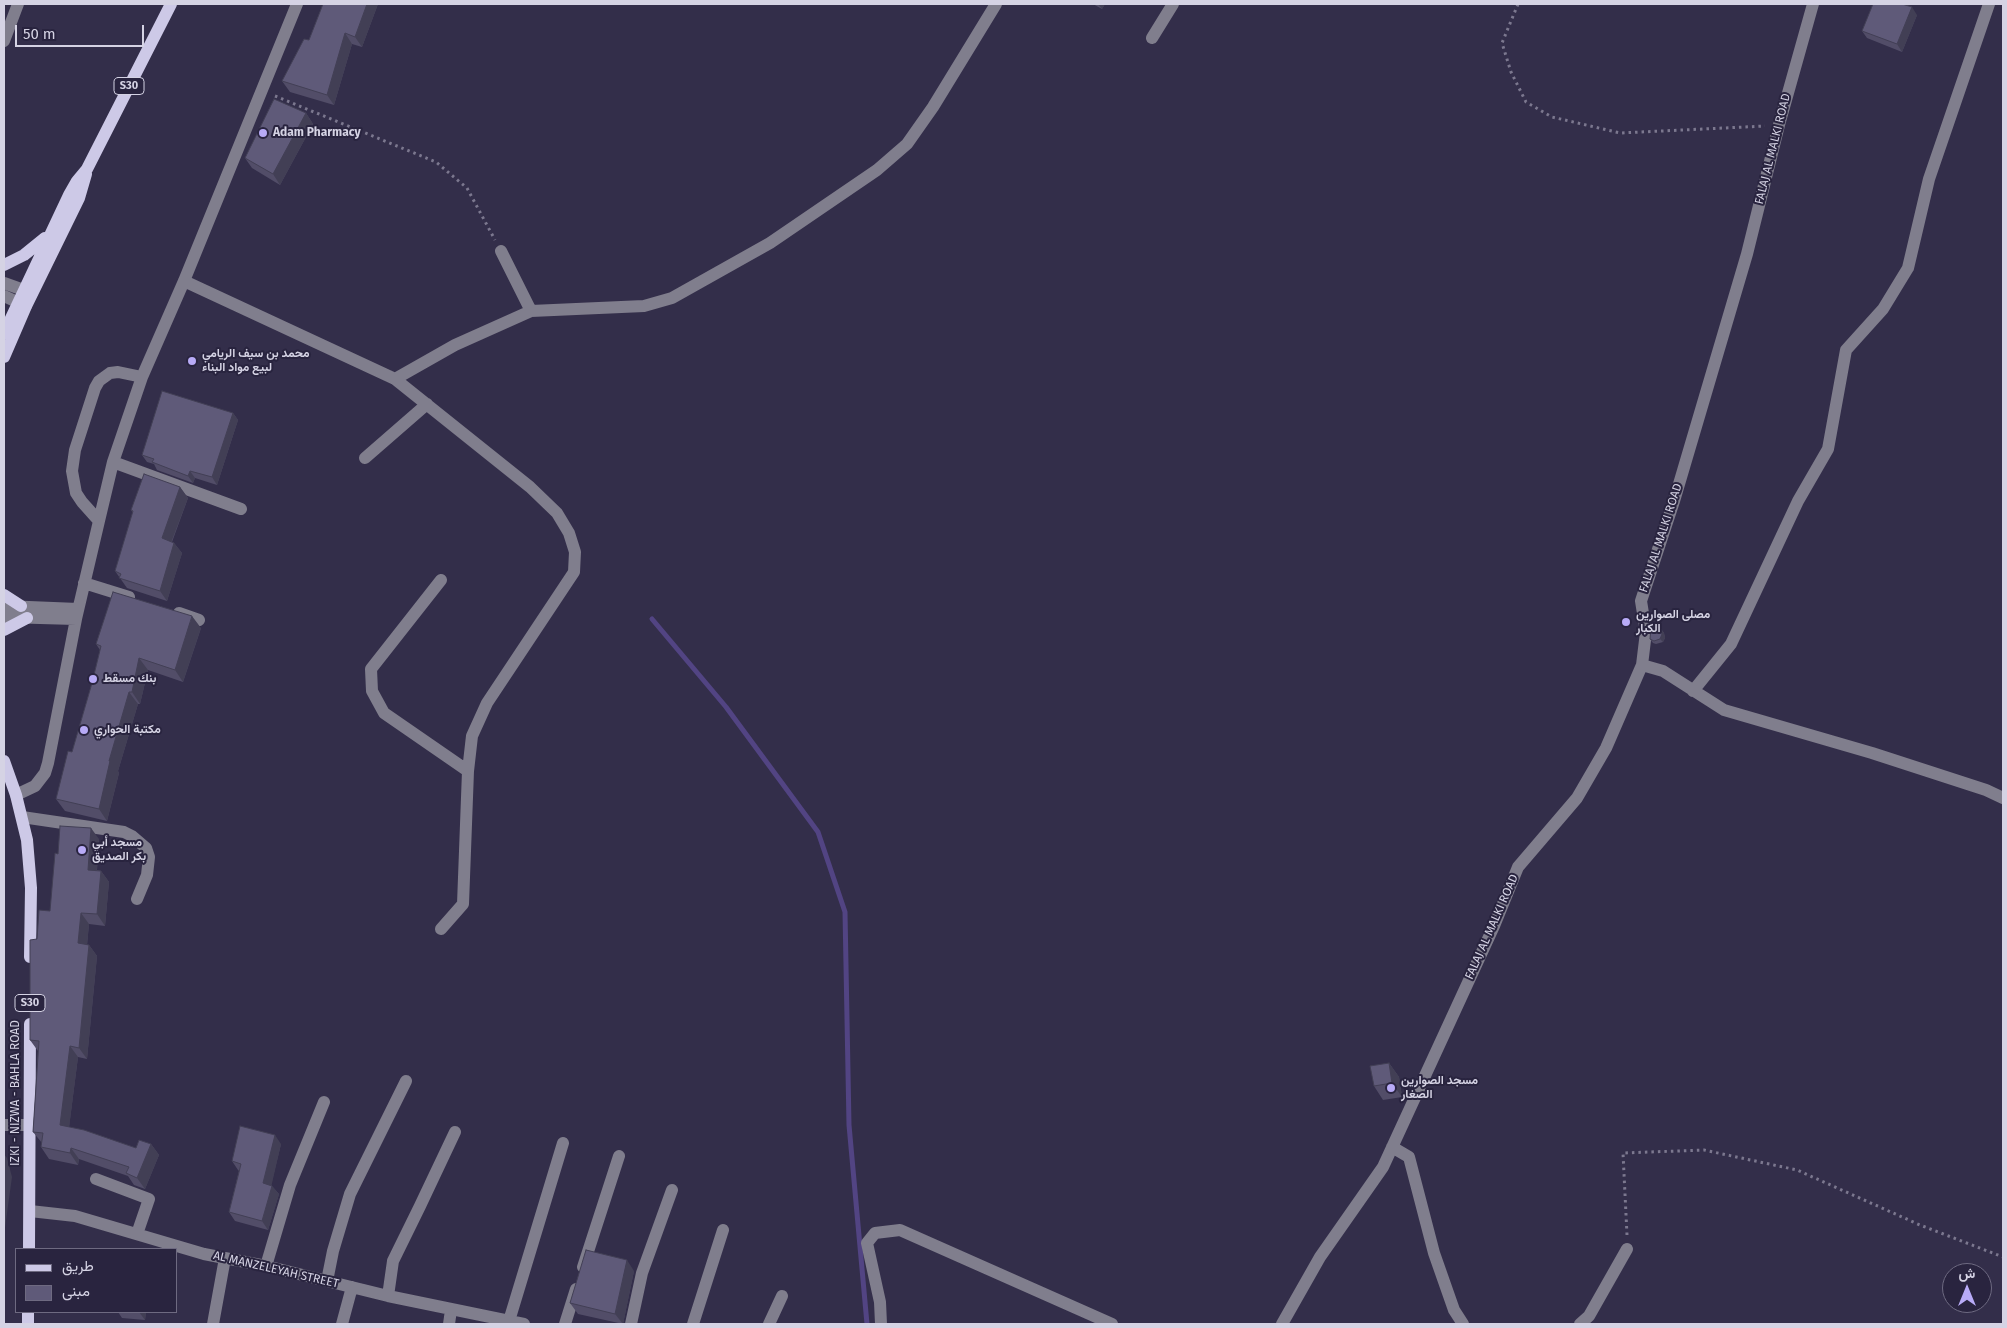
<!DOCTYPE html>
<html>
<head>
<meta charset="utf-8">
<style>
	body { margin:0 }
	#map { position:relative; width:2007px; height:1328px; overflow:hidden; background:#332e4a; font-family:"Fira Sans",Vazirmatn,sans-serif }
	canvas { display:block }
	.frame { position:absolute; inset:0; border:5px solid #d5d3e4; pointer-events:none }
	.legend { position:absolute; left:15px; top:1248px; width:162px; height:65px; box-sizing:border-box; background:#29243f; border:1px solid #6e6a81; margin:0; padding:6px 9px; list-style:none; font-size:15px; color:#d5d3e4 }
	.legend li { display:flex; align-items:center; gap:10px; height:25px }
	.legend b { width:25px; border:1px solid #6e6a81 }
	.north { position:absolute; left:1942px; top:1263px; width:50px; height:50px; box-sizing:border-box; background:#29243f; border:1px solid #6e6a81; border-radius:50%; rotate:0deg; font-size:14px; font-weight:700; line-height:20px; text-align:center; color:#d5d3e4 }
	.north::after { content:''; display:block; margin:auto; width:18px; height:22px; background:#b8abf7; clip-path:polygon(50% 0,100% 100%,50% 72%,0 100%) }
	.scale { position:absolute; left:15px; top:25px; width:129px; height:22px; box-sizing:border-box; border:2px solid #d5d3e4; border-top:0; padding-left:6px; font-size:15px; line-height:18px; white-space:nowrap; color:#d5d3e4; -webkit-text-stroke:4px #29243f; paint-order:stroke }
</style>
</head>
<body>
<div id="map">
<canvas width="2007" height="1328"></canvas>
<div class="frame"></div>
<ul class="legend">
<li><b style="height:6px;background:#cdc9e7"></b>طريق</li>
<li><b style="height:14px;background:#5f5a79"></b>مبنى</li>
</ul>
<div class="north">ش</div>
<div class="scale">50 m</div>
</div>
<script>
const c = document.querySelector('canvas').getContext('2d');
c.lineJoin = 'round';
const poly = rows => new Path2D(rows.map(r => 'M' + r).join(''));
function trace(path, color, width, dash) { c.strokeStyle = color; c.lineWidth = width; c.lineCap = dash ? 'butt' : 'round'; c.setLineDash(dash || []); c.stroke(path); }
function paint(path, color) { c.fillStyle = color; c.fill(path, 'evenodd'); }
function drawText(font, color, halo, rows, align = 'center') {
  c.font = font + ' "Fira Sans",Vazirmatn,sans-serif'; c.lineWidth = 4; c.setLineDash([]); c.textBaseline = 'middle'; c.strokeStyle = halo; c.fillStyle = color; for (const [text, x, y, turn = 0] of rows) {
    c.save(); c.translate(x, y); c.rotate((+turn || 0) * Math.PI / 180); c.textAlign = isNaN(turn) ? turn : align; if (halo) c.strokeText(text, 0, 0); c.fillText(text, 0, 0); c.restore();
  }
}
const stream = poly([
	[652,619,726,707,818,832,845,912,849,1125,867,1324]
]);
const path = poly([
	[1518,4,1502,43,1511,72,1526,102,1552,117,1620,133,1765,126],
	[275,96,436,162,467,188,495,240],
	[1627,1235,1623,1153,1704,1150,1797,1170,1920,1225,2003,1257]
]);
const minor = poly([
	[1152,38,1173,4],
	[4,41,18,4],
	[501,251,531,311],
	[184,281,395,379,530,487,557,513,569,533,575,552,574,572,487,703,472,736,468,771,463,904,441,929],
	[4,283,32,293],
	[4,296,26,306],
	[395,379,455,345,531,311,644,306,672,298,770,243,877,170,907,144,933,107,996,4],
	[365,458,427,404],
	[113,462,241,509],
	[99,521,82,502,76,493,72,471,75,450,95,388,99,381,110,373,118,372,142,377],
	[441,580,371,669,372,691,384,713,468,771],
	[84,583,129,597],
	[4,606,78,609],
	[179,613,199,620],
	[4,617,76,619],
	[1642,665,1663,671,1724,710,1872,753,1986,790,2003,798],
	[1693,691,1731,644,1798,501,1828,449,1846,350,1883,309,1908,268,1929,179,1989,4],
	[16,795,35,786,45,773,48,763,76,619,99,521,113,462,142,377,184,281,297,4],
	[22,817,124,832,132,836,146,848,149,857,147,875,137,899],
	[4,1125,30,1125],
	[1392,1147,1409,1157,1434,1253,1454,1310,1463,1324],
	[96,1179,149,1199,137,1234],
	[30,1211,75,1216,204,1254,266,1266,388,1296,524,1324],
	[266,1266,290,1185,324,1102],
	[583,1267,619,1156],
	[327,1281,333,1251,350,1194,406,1081],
	[388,1296,393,1261,420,1206,455,1132],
	[509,1321,563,1143],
	[213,1324,225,1258],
	[342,1324,352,1287],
	[449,1324,451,1310],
	[565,1324,576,1289],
	[631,1324,642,1273,672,1190],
	[693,1324,723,1230],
	[769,1324,782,1296],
	[881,1324,880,1302,867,1243,875,1233,900,1230,1112,1324],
	[1282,1324,1320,1257,1383,1167,1494,926,1518,867,1577,798,1606,748,1642,665,1646,632,1641,601,1674,501,1747,254,1779,125,1813,4],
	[1580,1324,1589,1316,1627,1249]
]);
const major = poly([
	[4,265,24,255,45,238],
	[4,333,69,195,77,181,87,169,171,4],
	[4,357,26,306,79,198,86,174],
	[4,595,21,606],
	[4,630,27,618],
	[4,761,16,795,27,840,31,888,30,957],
	[29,1249,30,1024],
	[28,1324,28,1312]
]);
const wall = poly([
	[323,4,378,4,362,47,352,44,334,105,290,92,282,81,309,40],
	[1093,4,1105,4,1102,9],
	[1917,15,1902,52,1867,38,1862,31],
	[306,113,313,124,280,185,252,168,245,158],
	[233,413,238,420,217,485,195,478,193,483,157,470,154,464,147,462,142,455],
	[180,487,188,498,172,542,174,543,182,553,167,601,127,588,115,571,133,513,131,510],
	[201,628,183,682,148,670,140,704,138,704,118,771,119,773,107,821,65,811,56,799,72,752,92,683,100,650,96,644],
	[1661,629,1664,633,1665,638,1663,642,1656,644,1653,643,1650,639],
	[99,839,97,870,101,871,109,882,105,926,89,924,87,945,89,945,97,956,87,1059,78,1057,69,1127,136,1148,151,1144,159,1155,145,1189,134,1185,128,1176,79,1159,78,1165,49,1159,41,1147,42,1143,33,1132,38,1051,30,1040,37,939,50,911,58,854],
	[1389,1063,1399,1077,1402,1097,1383,1100,1374,1086],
	[281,1144,271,1185,279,1194,268,1230,235,1221,229,1212,239,1171,238,1170,232,1161],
	[634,1271,623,1324,578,1314,570,1303],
	[118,1312,146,1312,145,1320,122,1318]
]);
const shadedWall = poly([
	[367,4,378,4,362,47,355,37],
	[1098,4,1105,4,1102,9],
	[1912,7,1917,15,1902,52,1897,44],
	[345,33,352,44,334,105,327,95],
	[306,113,313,124,280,185,273,174],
	[233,413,238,420,217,485,212,477],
	[190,471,195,478,193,483,188,476],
	[180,487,188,498,169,548,162,538],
	[174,543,182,553,167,601,160,591],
	[192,616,201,628,183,682,175,670],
	[1661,629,1664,633,1665,638,1663,642,1660,639],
	[139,658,148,670,140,704,132,692],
	[129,692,138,704,118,771,119,773,107,821,99,809,109,761],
	[91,828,99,839,96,881,88,870],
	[101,871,109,882,105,926,97,914],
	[81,913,89,924,86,955,78,943],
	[89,945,97,956,87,1059,79,1048],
	[70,1046,78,1057,68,1136,60,1125],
	[1389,1063,1399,1077,1402,1097,1392,1083],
	[275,1135,281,1144,270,1192,263,1183],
	[151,1144,159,1155,145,1189,137,1178],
	[71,1148,79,1159,78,1165,70,1153],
	[4,1154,7,1158,12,1177,4,1235],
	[272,1186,279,1194,268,1230,262,1221],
	[627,1260,634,1271,623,1324,615,1314],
	[139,1312,146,1312,145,1320]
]);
const building = poly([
	[323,4,367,4,355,37,345,33,327,95,282,81,304,39,309,40,323,4],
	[1873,4,1902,4,1912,7,1897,44,1862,31,1873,4],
	[274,99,306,113,273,174,245,158,274,99],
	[162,391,233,413,212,477,190,471,188,476,152,462,154,459,142,455,162,391],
	[144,474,180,487,162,538,174,543,160,591,119,578,121,574,115,571,133,511,131,510,144,474],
	[113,592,192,616,175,670,139,658,132,692,129,692,109,761,110,761,99,809,56,799,68,751,72,752,92,683,101,646,96,644,113,592],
	[1657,626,1661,629,1662,634,1660,639,1654,641,1650,639,1651,627,1657,626],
	[60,826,91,828,88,870,101,871,97,914,81,913,78,943,89,945,79,1048,70,1046,60,1125,84,1130,136,1148,139,1140,151,1144,137,1178,126,1173,129,1167,71,1148,70,1153,41,1147,43,1133,33,1132,39,1041,30,1040,30,940,37,939,39,910,50,911,55,853,58,854,60,826],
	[1389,1063,1392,1083,1374,1086,1370,1066,1389,1063],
	[240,1126,275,1135,263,1183,272,1186,262,1221,229,1212,241,1164,232,1161,240,1126],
	[4,1162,5,1167,4,1175,4,1162],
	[586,1250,627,1260,615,1314,570,1303,586,1250]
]);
const markers = [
	[263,133,5,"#b8abf7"],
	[192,361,5,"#b8abf7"],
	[1626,622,5,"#b8abf7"],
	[93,679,5,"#b8abf7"],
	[84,730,5,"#b8abf7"],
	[82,850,5,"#b8abf7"],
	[1391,1088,5,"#b8abf7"]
];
const shields = [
	[129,86,30],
	[30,1003,30]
];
const shieldNames = [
	["S30",129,86],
	["S30",30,1003]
];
const poiNames = [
	["Adam Pharmacy",273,133],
	["محمد بن سيف الريامي",202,354],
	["لبيع مواد البناء",202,368],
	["مصلى الصوارين",1636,615],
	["الكبار",1636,629],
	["بنك مسقط",103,679],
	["مكتبة الحواري",94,730],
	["مسجد أبي",92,843],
	["بكر الصديق",92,857],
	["مسجد الصوارين",1401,1081],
	["الصغار",1401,1095]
];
const streetNames = [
	["FALAJ AL MALKI ROAD",1773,149,-76],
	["FALAJ AL MALKI ROAD",1661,538,-72],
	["FALAJ AL MALKI ROAD",1492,927,-66],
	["IZKI - NIZWA - BAHLA ROAD",16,1093,-90],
	["AL MANZELEYAH STREET",276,1270,13]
];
trace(stream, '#524483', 5);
trace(path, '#7c788f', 3, [2.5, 4]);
trace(minor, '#807e8d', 12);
trace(major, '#cdc9e7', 12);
paint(wall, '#524d68');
paint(shadedWall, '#423f55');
paint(building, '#5f5a79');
trace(building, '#423f55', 1);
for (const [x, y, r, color] of markers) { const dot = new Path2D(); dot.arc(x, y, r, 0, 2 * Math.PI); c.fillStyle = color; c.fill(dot); trace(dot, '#29243f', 2); }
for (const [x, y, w] of shields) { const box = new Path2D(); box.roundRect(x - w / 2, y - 8.5, w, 17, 4); c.fillStyle = '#29243f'; c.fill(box); trace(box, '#d5d3e4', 1); }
drawText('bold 11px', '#d5d3e4', null, shieldNames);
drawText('bold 12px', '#d5d3e4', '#29243f', poiNames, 'left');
drawText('12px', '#d5d3e4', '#29243f', streetNames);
</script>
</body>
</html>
